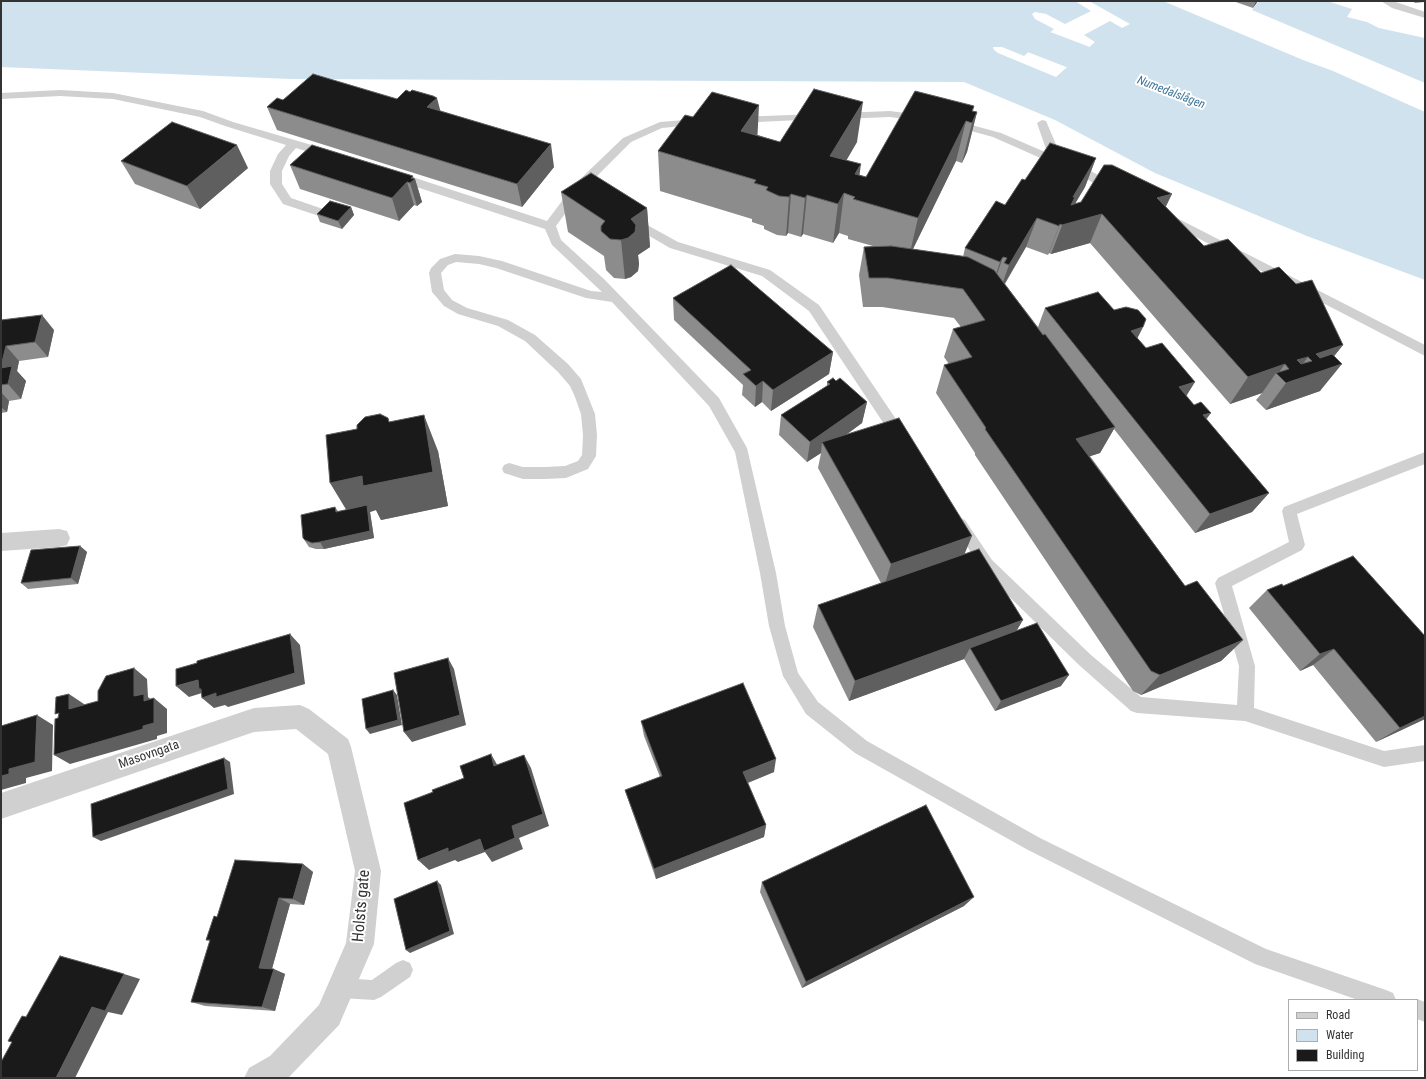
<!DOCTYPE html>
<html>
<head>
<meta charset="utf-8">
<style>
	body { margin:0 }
	#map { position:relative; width:1426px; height:1079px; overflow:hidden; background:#fff; font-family:"Roboto Condensed",sans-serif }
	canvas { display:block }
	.frame { position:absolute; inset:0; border:2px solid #333; pointer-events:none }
	.legend { position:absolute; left:1288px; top:999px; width:130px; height:72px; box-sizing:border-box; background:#fff; border:1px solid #adadad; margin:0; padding:5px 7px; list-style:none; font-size:12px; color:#333 }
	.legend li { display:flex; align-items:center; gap:8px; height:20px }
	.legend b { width:20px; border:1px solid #adadad }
</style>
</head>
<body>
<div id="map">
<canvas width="1426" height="1079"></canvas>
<div class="frame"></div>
<ul class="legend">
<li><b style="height:5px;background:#d0d0d0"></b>Road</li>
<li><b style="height:11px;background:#cfe2ee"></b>Water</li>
<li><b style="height:11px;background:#1a1a1a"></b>Building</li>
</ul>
</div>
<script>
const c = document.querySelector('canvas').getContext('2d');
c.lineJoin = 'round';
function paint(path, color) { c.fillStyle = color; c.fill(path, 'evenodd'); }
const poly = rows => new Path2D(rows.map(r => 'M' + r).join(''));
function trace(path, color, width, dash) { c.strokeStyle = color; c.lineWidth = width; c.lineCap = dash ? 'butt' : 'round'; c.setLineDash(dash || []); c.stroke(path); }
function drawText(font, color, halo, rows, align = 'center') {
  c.font = font + ' "Roboto Condensed",sans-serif'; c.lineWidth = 4; c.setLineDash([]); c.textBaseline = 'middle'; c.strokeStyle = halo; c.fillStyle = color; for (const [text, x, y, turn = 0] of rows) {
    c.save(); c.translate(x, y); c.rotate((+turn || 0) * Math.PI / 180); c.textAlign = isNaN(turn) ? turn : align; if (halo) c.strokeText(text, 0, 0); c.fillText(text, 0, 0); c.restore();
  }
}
const water = poly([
	[1,1,1075,1,1091,11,1065,24,1046,14,1035,12,1032,14,1035,19,1054,29,1024,56,1002,47,993,47,994,50,998,53,1056,77,1095,42,1084,35,1110,21,1122,28,1130,24,1089,1,1163,1,1303,60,1333,71,1425,112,1425,280,1307,236,1155,173,1055,120,964,82,291,79,1,67],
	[1259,1,1327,1,1352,9,1347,17,1367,22,1379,28,1425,38,1425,83,1252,10]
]);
const river = poly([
	[897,1,956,1,1053,33,1171,78,1177,87,1171,96,1156,100,1141,96,1025,51,903,9,897,1]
]);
const service = poly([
	[1381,1,1393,1,1425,12,1425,18,1392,8,1381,1],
	[60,90,113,93,203,111,233,122,332,151,334,154,332,157,328,158,296,148,289,156,282,171,282,184,291,198,323,209,325,212,323,215,319,216,283,204,270,184,270,171,278,154,286,145,225,126,200,117,113,99,60,96,1,99,1,93,60,90],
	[890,111,920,115,925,118,920,121,890,117,840,119,835,116,840,113,890,111],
	[816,114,821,117,820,119,738,123,733,120,738,117,816,114],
	[698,119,703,122,702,124,662,128,631,142,582,191,556,226,561,240,605,280,719,398,747,448,776,573,785,626,798,673,818,702,867,741,1040,838,1266,949,1386,990,1393,993,1396,1000,1358,1000,1255,964,1028,850,855,753,806,714,783,676,769,626,760,573,735,452,709,406,612,302,586,298,496,268,479,264,456,262,448,265,441,273,444,290,452,300,467,308,508,320,535,335,568,364,581,379,595,414,597,435,596,456,588,469,566,478,545,479,523,479,504,473,502,469,504,465,509,463,523,467,545,467,565,466,578,461,582,455,583,435,581,414,575,397,570,386,558,372,525,341,498,326,458,314,444,306,432,292,429,273,431,268,440,259,455,254,479,256,502,261,591,291,602,292,552,245,545,229,392,179,390,176,392,173,400,173,547,221,574,185,623,138,660,122,698,119],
	[953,120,1001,133,1045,152,1046,149,1037,123,1042,120,1046,121,1058,149,1054,156,1089,170,1116,185,1118,188,1116,191,1112,192,1108,191,1081,176,993,137,949,125,948,123,953,120],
	[1169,214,1425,345,1425,356,1165,221,1163,218,1165,215,1169,214],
	[631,216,678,242,770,270,819,305,906,434,908,438,906,442,901,444,896,442,809,311,762,276,670,248,627,223,625,220,627,217,631,216],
	[1425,452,1425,464,1297,514,1305,545,1302,550,1232,586,1255,666,1254,708,1384,751,1425,745,1425,761,1384,767,1245,721,1137,713,1131,711,1079,665,982,570,953,524,955,520,960,518,965,520,992,560,1091,655,1141,697,1237,705,1239,666,1215,583,1218,578,1289,542,1282,511,1284,507,1425,452],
	[403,960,410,963,413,970,410,977,381,997,374,1000,341,998,334,995,331,988,334,981,341,978,372,980,396,963,403,960],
	[1417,999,1425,1002,1425,1022,1417,1019,1417,1000,1415,1000,1417,999]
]);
const minor = poly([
	[59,529,67,531,70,538,67,545,59,547,1,551,1,533,59,529],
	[300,705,309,709,348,739,351,747,381,871,374,944,339,1025,290,1076,288,1078,244,1078,249,1068,270,1056,319,1005,346,943,355,871,328,754,296,729,254,732,1,819,1,793,254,708,300,705]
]);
const wall = poly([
	[1233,1,1258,1,1253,8],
	[1413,1,1425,1,1425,2,1415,3],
	[397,99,440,111,554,167,522,207,277,130,267,107,283,100],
	[974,106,973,111,977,112,967,152,962,163,956,161,913,249,963,257,965,248,1005,205,1025,180,1096,158,1085,187,1075,203,1166,207,1204,246,1261,273,1343,345,1334,356,1320,391,1266,410,1256,400,1262,393,1230,404,1090,243,1051,254,1049,253,1048,255,1026,247,1005,284,1038,327,1045,308,1114,310,1143,327,1137,338,1269,493,1252,512,1195,533,1114,429,1100,453,1090,456,1185,586,1243,640,1221,661,1141,695,1133,691,975,455,975,453,936,393,944,365,949,364,944,357,953,329,961,327,954,318,882,307,863,307,859,275,864,247,873,246,848,239,848,236,839,233,833,243,803,234,801,237,788,233,786,236,777,235,764,229,764,226,752,222,752,219,660,191,658,151,758,135,780,142,857,142,846,160,860,175,866,177],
	[121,161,248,168,200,209,135,184],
	[290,165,413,179,415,179,422,202,417,206,414,205,399,221,300,189],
	[561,192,647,208,650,247,638,255,639,264,638,271,631,277,625,279,614,278,606,270,604,256,568,232],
	[351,207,354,215,342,229,320,222,317,214],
	[673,298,833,352,829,374,771,411,762,402,755,407,742,395,743,385,674,320],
	[1,320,54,330,48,357,19,361,17,371,26,381,21,399,9,401,7,412,1,413],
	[836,381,867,402,862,423,846,435,964,554,1017,630,1061,686,995,711,964,659,849,701,813,627,818,605,881,583,818,468,821,453,807,462,779,435,781,415,827,386,827,382],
	[390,422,438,451,448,506,381,520,376,510,370,512,374,538,324,549,316,549,309,547,303,538,335,507,338,511,346,510],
	[80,546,87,552,78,584,28,589,21,583],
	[1283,586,1425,636,1425,719,1376,742,1313,665,1300,671,1249,608,1267,590],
	[641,721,774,772,748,783,766,825,764,837,656,879,629,802,625,790,660,777,644,736],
	[303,864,313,872,304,905,290,904,272,969,285,974,275,1011,205,1006,191,1002,210,941,206,940,217,917],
	[762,882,964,906,802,988,760,892]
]);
const shadedWall = poly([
	[1256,1,1258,1,1253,8],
	[437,98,443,121,427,107],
	[863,102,857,142,826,196,830,156],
	[759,105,757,145,741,131],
	[977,112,967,152,962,163,972,123],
	[966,121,956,161,909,257,918,218],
	[551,144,554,167,522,207,517,184],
	[237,145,248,168,200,209,187,186],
	[1096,158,1085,187,1068,216,1102,214,1090,243,1051,254,1073,197],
	[861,164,856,200,855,174],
	[413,176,414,180,415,179,422,202,417,206,410,183,411,178],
	[407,182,414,205,399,221,392,198],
	[844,193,839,233,833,243,838,204],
	[791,194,788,233,786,236,789,197],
	[1172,194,1158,223,1157,198],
	[807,195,803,234,801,237,805,198],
	[351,207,354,215,342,229,338,221],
	[647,208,650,247,638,255,639,264,638,271,631,277,625,279,621,240,631,219],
	[1037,218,1026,247,999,293,1009,265],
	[1060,224,1049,253,1048,255,1059,226],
	[1003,257,993,286,991,290,1000,262],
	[42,315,54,330,48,357,35,342],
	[1143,327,1132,349,1131,331],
	[1343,345,1323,370,1342,364,1320,391,1266,410,1286,383,1297,360,1308,357,1289,382,1298,379,1316,354],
	[6,346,19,361,17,371,26,381,21,399,8,384,1,369,1,366],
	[833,352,829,374,771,411,773,390],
	[1285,364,1278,374,1276,373,1262,393,1230,404,1248,377],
	[763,381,762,402,755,407,756,386],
	[1195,382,1182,403,1179,387],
	[1,392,9,401,7,412,1,407],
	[867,402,862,423,826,449,822,442,821,453,807,462,810,442],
	[1211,413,1196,433,1203,415],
	[424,415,438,451,448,506,381,520,376,510,370,512,374,538,324,549,320,542,350,516,330,483],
	[1115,427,1100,453,1063,465,1076,439],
	[1269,493,1252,512,1195,533,1210,514],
	[972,536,962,560,884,587,891,564],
	[80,546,87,552,78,584,71,578],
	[1023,620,1010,642,970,648,964,659,849,701,855,681],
	[290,634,300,645,305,684,228,707,225,705,214,708,202,698,202,693,189,697,176,686,198,680],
	[1243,640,1221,661,1141,695,1160,675],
	[1334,649,1313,665,1300,671,1320,654],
	[448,658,454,669,466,725,412,742,404,732],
	[134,668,147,679,148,697,154,702,154,698,167,709,167,733,157,736,157,739,70,764,54,755,134,696],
	[1069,675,1061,686,995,711,1001,701],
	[393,690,397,695,402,725,370,734,366,729],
	[69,694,84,704,84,720,69,709],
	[37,715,53,725,52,771,26,778,26,783,1,790,1,776,9,769],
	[1425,716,1425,719,1376,742,1400,728],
	[491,754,499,768,494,766],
	[524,755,531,768,549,826,519,838,523,849,492,862,485,852,458,862,455,860,429,870,418,860,448,848,512,826],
	[224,758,230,762,234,794,101,841,93,837],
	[776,759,774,772,742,785,743,772],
	[766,825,764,837,656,879,654,869],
	[303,864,313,872,304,905,293,899],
	[437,881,441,885,454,934,410,953,406,950],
	[974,897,964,906,802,988,806,982],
	[279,898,290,904,271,972,259,968],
	[274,969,285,974,275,1011,262,1007],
	[124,974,140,979,122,1015,108,1012,75,1078,56,1078,92,1007]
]);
const building = poly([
	[313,74,397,99,406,90,410,92,412,90,433,96,437,98,427,107,551,144,517,184,267,107,277,98,283,100,313,74],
	[814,89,863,102,830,156,861,164,855,174,866,177,915,91,974,106,972,111,977,112,972,123,966,121,918,218,853,199,855,197,844,193,838,204,807,195,805,198,791,194,789,197,779,196,766,190,768,187,754,183,756,180,658,151,685,115,693,117,712,92,759,105,741,131,780,142,814,89],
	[172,122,237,145,187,186,121,161,172,122],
	[1050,143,1096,158,1073,197,1075,197,1071,205,1081,202,1104,165,1112,165,1172,194,1157,198,1204,246,1228,239,1261,273,1279,267,1296,284,1312,280,1343,345,1316,354,1320,358,1332,354,1342,364,1286,383,1276,373,1289,369,1285,364,1248,377,1102,214,1062,225,1060,224,1059,226,1037,218,1009,265,1004,263,1007,258,1003,257,1000,262,965,248,996,201,1005,205,1022,179,1025,180,1050,143],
	[1308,357,1312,361,1301,364,1297,360,1308,357],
	[312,145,413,176,411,178,415,179,410,183,407,182,392,198,290,165,312,145],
	[591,173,647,208,631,219,636,225,635,232,628,238,621,240,610,239,601,231,601,226,605,221,561,192,591,173],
	[330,201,351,207,338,221,317,214,330,201],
	[891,246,968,257,994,270,1043,335,1045,334,1115,427,1076,439,1185,586,1197,581,1243,640,1160,675,1151,671,985,429,986,428,944,365,972,357,953,329,985,320,963,289,888,278,869,278,864,247,891,246],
	[731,265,833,352,773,390,763,381,756,386,743,374,751,370,673,298,731,265],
	[1098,292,1114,310,1126,307,1138,310,1146,319,1143,327,1131,331,1146,348,1162,343,1195,382,1179,387,1194,405,1201,402,1211,413,1203,415,1269,493,1210,514,1045,308,1098,292],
	[42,315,35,342,6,346,1,366,1,320,42,315],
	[12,366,8,384,1,385,1,368,12,366],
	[833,378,836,381,840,378,867,402,810,442,781,415,830,384,827,382,833,378],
	[380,414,388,418,389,422,424,415,433,472,363,486,362,476,330,483,326,435,357,429,357,425,365,417,380,414],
	[899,418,972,536,891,564,822,442,899,418],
	[367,505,370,531,320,542,312,543,305,540,303,538,301,515,335,507,336,512,367,505],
	[80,546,71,578,21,583,31,550,80,546],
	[979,549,1023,620,855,681,818,605,979,549],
	[1353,556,1425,636,1425,716,1400,728,1334,649,1320,654,1267,590,1282,584,1283,586,1353,556],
	[1037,623,1069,675,1001,701,970,648,1037,623],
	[290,634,295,673,216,697,216,693,202,698,201,689,199,689,198,680,176,686,176,669,197,663,197,661,290,634],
	[448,658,460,715,404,732,394,673,448,658],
	[134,668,134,696,144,694,144,701,154,698,154,723,143,726,143,729,54,755,55,719,58,718,59,713,55,714,56,697,69,694,69,709,98,701,98,691,106,676,134,668],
	[743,683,776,759,743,772,766,825,654,869,625,790,662,776,641,721,743,683],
	[393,690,398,720,366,729,362,699,393,690],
	[37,715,35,762,9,769,9,774,1,776,1,726,37,715],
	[491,754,494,766,524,755,543,814,512,826,515,838,484,851,480,839,448,852,448,848,418,860,404,803,433,792,432,790,464,778,460,766,491,754],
	[224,758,228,789,93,837,91,804,224,758],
	[926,805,974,897,806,982,762,882,926,805],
	[235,860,303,864,293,899,279,898,259,968,274,969,262,1007,191,1002,210,940,206,940,214,916,217,917,235,860],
	[437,881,450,931,406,950,394,899,437,881],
	[60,956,124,974,105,1011,92,1007,56,1078,1,1078,1,1062,12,1042,8,1041,22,1016,26,1017,60,956]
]);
const farWaternames = [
	["Numedalslågen",1171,93,21]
];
const streetNames = [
	["Masovngata",149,755,-19]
];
const nearStreetnames = [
	["Holsts gate",362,906,-85]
];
paint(water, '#cfe2ee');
paint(river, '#cfe2ee');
paint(service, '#d0d0d0');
paint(minor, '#d0d0d0');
paint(wall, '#8c8c8c');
paint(shadedWall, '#5f5f5f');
paint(building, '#1a1a1a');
trace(building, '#5f5f5f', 1);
drawText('italic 12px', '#3f7597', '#fff', farWaternames);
drawText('13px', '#333', '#fff', streetNames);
drawText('16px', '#333', '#fff', nearStreetnames);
</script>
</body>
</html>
